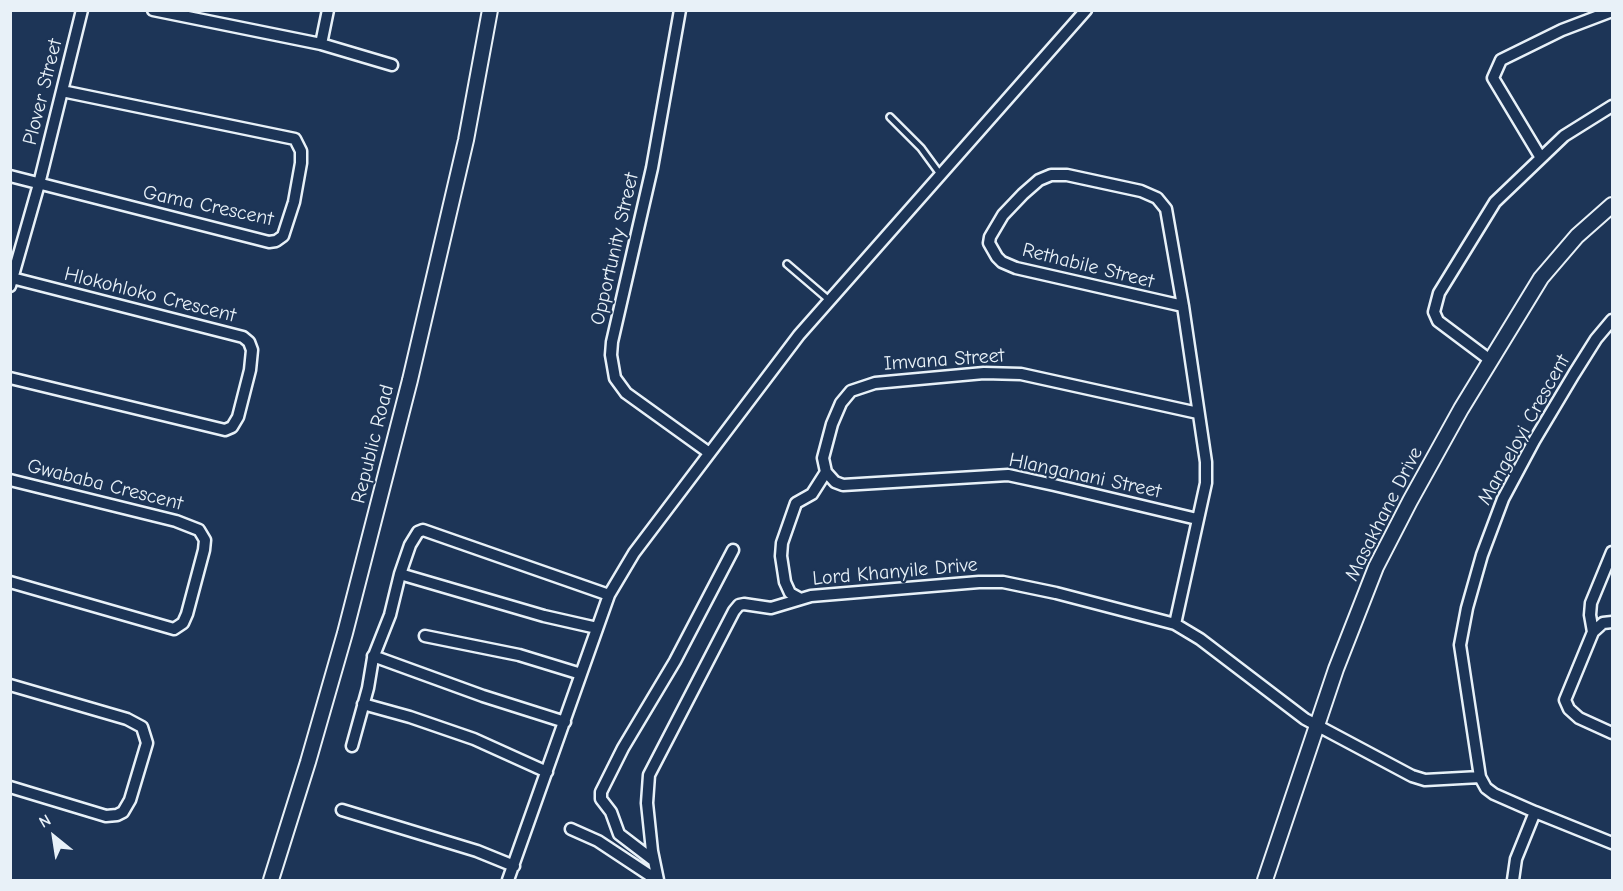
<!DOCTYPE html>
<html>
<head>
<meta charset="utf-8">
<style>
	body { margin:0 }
	#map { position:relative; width:1623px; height:891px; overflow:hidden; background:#1d3557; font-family:"Comic Neue",sans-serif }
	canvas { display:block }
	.frame { position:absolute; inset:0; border:12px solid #e8f1f8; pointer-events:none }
	.north { position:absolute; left:24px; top:807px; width:60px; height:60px; -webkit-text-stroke:4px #1d3557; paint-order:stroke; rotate:330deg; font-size:16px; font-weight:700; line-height:24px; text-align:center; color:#e8f1f8 }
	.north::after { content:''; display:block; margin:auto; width:21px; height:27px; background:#e8f1f8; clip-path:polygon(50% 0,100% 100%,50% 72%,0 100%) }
</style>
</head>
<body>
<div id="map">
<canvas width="1623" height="891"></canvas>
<div class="frame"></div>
<div class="north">N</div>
</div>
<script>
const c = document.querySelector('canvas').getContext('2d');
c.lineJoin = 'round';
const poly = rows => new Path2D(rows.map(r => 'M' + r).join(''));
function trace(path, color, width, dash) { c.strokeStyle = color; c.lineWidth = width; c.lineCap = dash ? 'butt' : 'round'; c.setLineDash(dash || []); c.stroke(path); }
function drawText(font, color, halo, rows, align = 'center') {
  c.font = font + ' "Comic Neue",sans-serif'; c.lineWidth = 4.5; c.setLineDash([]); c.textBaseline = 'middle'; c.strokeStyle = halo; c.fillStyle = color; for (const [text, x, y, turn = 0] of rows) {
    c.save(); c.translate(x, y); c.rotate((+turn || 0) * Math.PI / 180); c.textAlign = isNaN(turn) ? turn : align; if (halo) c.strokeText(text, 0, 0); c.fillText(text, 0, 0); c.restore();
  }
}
const service = poly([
	[890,117,921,148,940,174],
	[787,264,829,300]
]);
const minor = poly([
	[153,10,321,44,392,65],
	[680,10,652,168,612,342,611,355,615,378,626,393,708,452],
	[321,44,328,10],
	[1541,158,1493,78,1501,60,1562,30,1612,11],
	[10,176,269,242,276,241,283,236,294,202,301,163,301,151,295,139,62,91],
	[10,286,39,184,82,10],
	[1612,320,1596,339,1574,374,1534,441,1503,499,1482,555,1467,608,1460,645,1480,777,1486,788,1494,794,1535,812,1612,843],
	[1490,360,1438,321,1434,312,1439,293,1495,202,1564,136,1612,106],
	[10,378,225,430,232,427,238,417,250,370,252,350,249,342,243,337,12,278],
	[10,480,176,521,199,530,205,540,204,550,187,614,183,623,174,629,10,582],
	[1197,519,1054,485,1008,475,843,485,835,482,826,472,823,458,832,424,841,403,851,391,875,383,984,373,1021,374,1198,413],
	[400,574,544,616,597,628],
	[799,598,790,593,785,582,781,556,782,543,796,503,812,494,826,472],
	[1612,622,1603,623,1593,632,1565,700,1569,709,1579,718,1612,733],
	[1175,624,1206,483,1206,462,1183,306,1166,209,1157,198,1141,191,1067,175,1051,175,1039,180,1023,194,1003,215,990,237,989,243,997,257,1002,262,1016,268,1183,306],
	[1593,632,1590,615,1591,603,1612,552],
	[425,636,519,655,581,674],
	[373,656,483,696,565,722],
	[10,685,127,719,142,727,147,743,130,800,123,812,117,815,106,816,10,787],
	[363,704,410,717,474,739,547,772],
	[352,746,368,688,373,658,390,615,400,574,410,545,418,532,423,530,609,595],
	[342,810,477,851,514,866],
	[571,829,598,841,657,880],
	[653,860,619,834,611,812,601,799,601,792,623,748,675,661,733,550],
	[508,880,609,595,634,553,799,335,1086,10],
	[658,880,652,851,647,803,649,775,734,611,739,605,744,604,771,608,811,596,979,582,1003,582,1056,593,1175,624,1200,639,1305,719,1412,776,1425,780,1480,777],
	[1513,880,1516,859,1535,812]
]);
const tertiary = poly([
	[271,880,308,762,345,633,410,380,466,140,490,10],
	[1265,880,1336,669,1376,567,1410,501,1461,409,1541,278,1577,236,1612,205]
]);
const streetNames = [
	["Plover Street",43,92,-76],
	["Gama Crescent",208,206,12],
	["Opportunity Street",615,249,-77],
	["Rethabile Street",1088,266,14],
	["Hlokohloko Crescent",150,295,14],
	["Imvana Street",944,360,-4],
	["Mangeloyi Crescent",1524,430,-61],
	["Republic Road",373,444,-76],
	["Hlanganani Street",1085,476,12],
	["Gwababa Crescent",105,485,14],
	["Masakhane Drive",1384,514,-63],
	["Lord Khanyile Drive",895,572,-5]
];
trace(service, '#e8f1f8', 10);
trace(minor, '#e8f1f8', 15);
trace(tertiary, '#e8f1f8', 18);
trace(service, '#1d3557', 5);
trace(minor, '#1d3557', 10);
trace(tertiary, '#1d3557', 14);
drawText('20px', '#e8f1f8', '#1d3557', streetNames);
</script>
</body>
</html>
